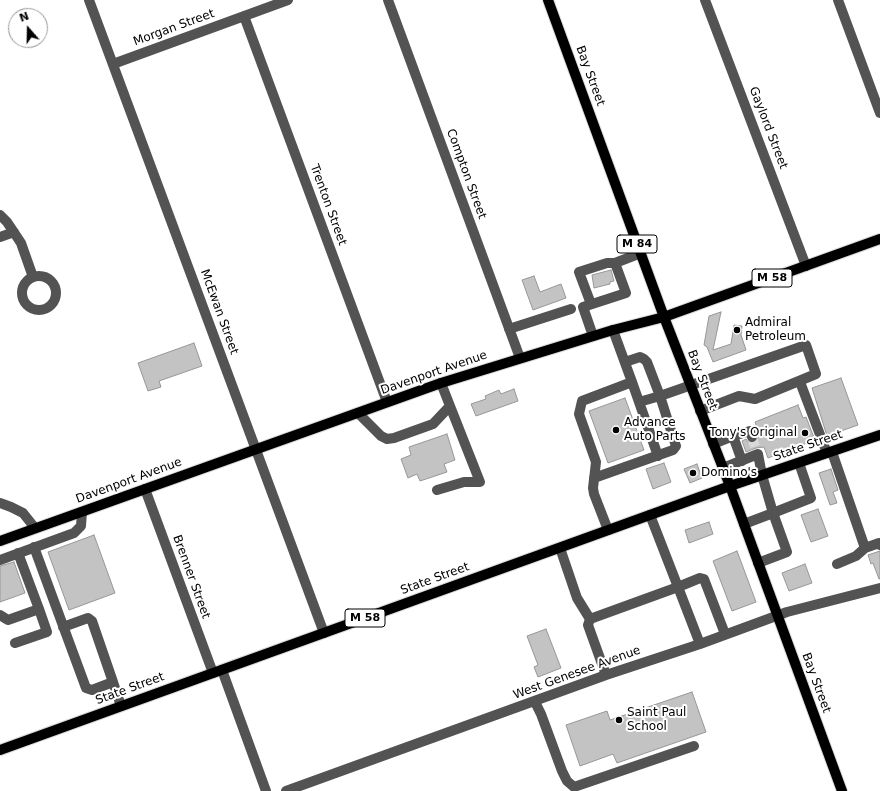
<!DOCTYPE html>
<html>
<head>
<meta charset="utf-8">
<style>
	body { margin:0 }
	#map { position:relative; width:880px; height:791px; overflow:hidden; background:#fff; font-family:"DejaVu Sans",sans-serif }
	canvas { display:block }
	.north { position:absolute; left:8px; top:8px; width:40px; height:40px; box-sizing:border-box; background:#fff; border:1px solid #999; border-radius:50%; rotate:340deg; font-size:11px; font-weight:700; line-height:16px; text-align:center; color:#000 }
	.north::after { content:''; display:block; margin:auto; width:14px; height:18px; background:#000; clip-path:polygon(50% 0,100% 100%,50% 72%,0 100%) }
</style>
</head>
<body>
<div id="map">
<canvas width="880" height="791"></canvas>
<div class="north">N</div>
</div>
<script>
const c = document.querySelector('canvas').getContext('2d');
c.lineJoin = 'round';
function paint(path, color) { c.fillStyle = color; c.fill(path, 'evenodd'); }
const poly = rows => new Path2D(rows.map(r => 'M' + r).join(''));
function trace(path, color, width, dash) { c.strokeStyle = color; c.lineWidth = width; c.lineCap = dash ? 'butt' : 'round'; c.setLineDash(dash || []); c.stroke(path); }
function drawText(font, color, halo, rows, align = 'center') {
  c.font = font + ' "DejaVu Sans",sans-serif'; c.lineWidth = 4; c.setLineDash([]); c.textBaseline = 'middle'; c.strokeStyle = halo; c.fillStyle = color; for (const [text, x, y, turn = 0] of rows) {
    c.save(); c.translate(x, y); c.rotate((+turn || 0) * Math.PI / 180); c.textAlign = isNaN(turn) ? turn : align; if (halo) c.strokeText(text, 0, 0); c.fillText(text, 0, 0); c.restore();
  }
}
const building = poly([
	[611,270,614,281,610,282,610,284,594,288,592,275,611,270],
	[534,276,540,292,561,284,566,298,533,310,522,280,534,276],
	[721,312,713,350,731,344,734,325,742,326,741,335,746,350,713,362,707,347,704,345,709,316,721,312],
	[194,343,202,366,159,381,161,387,148,391,138,363,194,343],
	[841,378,858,425,827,436,812,388,841,378],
	[514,389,518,401,476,416,471,404,486,399,485,396,499,390,501,394,514,389],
	[625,398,644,450,608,463,589,411,625,398],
	[798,405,803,418,806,417,815,440,768,458,764,447,756,448,746,452,742,441,746,439,748,442,754,443,758,439,758,435,759,434,755,422,798,405],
	[447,434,455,460,444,464,447,472,420,481,417,474,408,478,401,459,411,455,409,447,447,434],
	[664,463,671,482,653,489,646,469,664,463],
	[697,464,702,478,690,483,684,469,697,464],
	[831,469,838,490,833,492,837,503,830,505,819,473,831,469],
	[818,509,828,536,811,542,801,515,818,509],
	[709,522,713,534,689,543,685,530,709,522],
	[94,535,115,593,69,610,48,552,94,535],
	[737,551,756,602,732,611,713,561,737,551],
	[880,551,880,579,879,579,873,563,871,564,868,555,880,551],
	[14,562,25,593,0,602,0,566,14,562],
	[805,564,812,583,789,591,782,573,805,564],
	[546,629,561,668,538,677,534,667,538,665,527,636,546,629],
	[692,692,706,732,617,763,613,754,580,766,566,725,607,711,610,720,692,692]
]);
const minorTunnel = poly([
	[752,437,756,450]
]);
const minor = poly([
	[89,0,324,633],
	[388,0,520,358],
	[705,0,806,266],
	[838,0,880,113],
	[244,16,387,402],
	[113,64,288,0],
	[0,215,7,222,21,243,33,277],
	[0,237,14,232],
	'22 293a17 17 0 1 1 34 0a17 17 0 1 1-34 0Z',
	[591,304,579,272,607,263,615,263],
	[509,329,571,309],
	[593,336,583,307,626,293,615,263,641,253],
	[625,362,640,357,644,359,647,362,660,396,639,402],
	[632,382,658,456],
	[800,382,827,453],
	[358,413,381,436,387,439,394,438,433,424,450,406,441,383],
	[733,436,750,431,752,437],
	[713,444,733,436,742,461],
	[832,452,865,548],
	[723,468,758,454,762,475,773,513,744,524],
	[594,478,673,450,676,446,674,440,660,396,806,345,816,374,755,399,739,396,700,411],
	[145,489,213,673],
	[437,490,464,482,480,482,450,406],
	[0,503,11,507,23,513,35,528],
	[650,515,678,587,700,578,704,579,725,634],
	[608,530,594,494,593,488,596,462,579,414,582,401,632,382,613,330],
	[34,547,86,688,92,690,113,682,121,706],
	[560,548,577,598,590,619],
	[0,560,74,533,81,526,82,512],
	[758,563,787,552,773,513,811,498,799,463],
	[837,564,856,556,865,548,879,543,880,545],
	[0,615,8,620,39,609,18,553],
	[63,627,88,618,92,621,113,682],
	[15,643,47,632,39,609],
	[222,670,266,791],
	[606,675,588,625,590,619,678,587,700,644],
	[535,702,541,714,562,771,567,781,574,787,694,746],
	[286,791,606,675,700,644,787,612,880,588]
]);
const major = poly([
	[548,0,664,317,730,486,842,791],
	[0,541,441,383,613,330,664,317,880,239],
	[0,750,730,486,880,435]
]);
const markers = [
	[737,330,4,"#000"],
	[616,430,4,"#000"],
	[805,433,4,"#000"],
	[693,473,4,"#000"],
	[619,720,4,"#000"]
];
const shields = [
	[637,244,40],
	[772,278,40],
	[365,618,40]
];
const shieldNames = [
	["M 84",637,244],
	["M 58",772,278],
	["M 58",365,618]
];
const streetNames = [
	["Morgan Street",174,28,-20],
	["Bay Street",590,76,70],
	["Gaylord Street",768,128,69],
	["Compton Street",466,174,70],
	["Trenton Street",328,205,70],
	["McEwan Street",219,312,70],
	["Davenport Avenue",434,373,-19],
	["Bay Street",702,380,69],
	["State Street",808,446,-19],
	["Davenport Avenue",129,481,-20],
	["Brenner Street",191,577,70],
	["State Street",435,579,-20],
	["West Genesee Avenue",577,673,-20],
	["Bay Street",816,683,70],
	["State Street",130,689,-20]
];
const poiNames = [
	["Admiral",745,323],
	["Petroleum",745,337],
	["Advance",624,423],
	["Auto Parts",624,437],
	["Tony's Original",797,433,"right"],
	["Domino's",701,473],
	["Saint Paul",627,713],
	["School",627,727]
];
paint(building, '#c3c3c3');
trace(building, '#979797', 1);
trace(minorTunnel, '#d9d9d9', 10, [10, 5]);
trace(major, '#dbdbdb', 12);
trace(minor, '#535353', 10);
trace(major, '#000', 10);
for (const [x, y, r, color] of markers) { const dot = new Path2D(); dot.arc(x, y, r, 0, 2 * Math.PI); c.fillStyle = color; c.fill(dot); trace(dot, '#fff', 1.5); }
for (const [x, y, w] of shields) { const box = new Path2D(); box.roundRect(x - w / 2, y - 9, w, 18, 3); c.fillStyle = '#fff'; c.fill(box); trace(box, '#000', 1); }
drawText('bold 11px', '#000', null, shieldNames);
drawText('12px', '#000', '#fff', streetNames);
drawText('12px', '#000', '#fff', poiNames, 'left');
</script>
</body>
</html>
